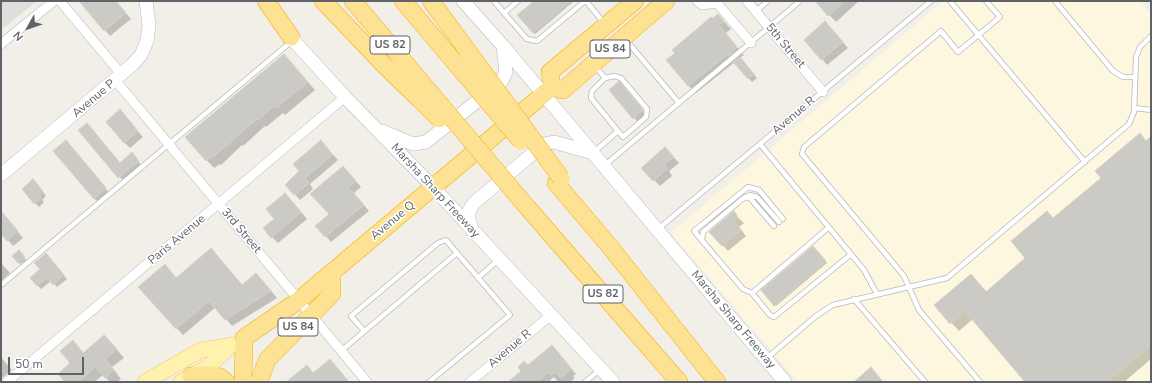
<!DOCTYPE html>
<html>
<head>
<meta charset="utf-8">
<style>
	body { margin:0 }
	#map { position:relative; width:1152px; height:383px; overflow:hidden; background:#f1efe8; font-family:"Nunito Sans",sans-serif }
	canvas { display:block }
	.frame { position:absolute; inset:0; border:2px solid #5f6368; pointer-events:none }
	.north { position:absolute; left:8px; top:8px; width:40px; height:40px; -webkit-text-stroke:3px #fff; paint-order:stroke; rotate:230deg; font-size:11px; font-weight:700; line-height:16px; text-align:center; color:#5f6368 }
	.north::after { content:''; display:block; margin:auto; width:14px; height:18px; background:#5f6368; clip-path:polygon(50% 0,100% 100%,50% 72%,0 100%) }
	.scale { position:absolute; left:8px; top:357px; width:76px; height:18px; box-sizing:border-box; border:2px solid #5f6368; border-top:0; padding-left:5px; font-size:12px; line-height:14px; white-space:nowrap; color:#5f6368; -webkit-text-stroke:3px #fff; paint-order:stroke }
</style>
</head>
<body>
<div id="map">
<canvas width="1152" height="383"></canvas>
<div class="frame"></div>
<div class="north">N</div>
<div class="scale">50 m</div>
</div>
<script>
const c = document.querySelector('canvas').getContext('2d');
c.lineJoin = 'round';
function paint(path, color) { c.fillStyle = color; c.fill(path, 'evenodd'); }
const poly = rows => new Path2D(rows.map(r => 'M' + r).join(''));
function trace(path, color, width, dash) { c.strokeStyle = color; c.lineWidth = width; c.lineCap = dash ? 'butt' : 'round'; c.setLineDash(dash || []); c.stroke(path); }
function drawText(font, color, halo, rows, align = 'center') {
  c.font = font + ' "Nunito Sans",sans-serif'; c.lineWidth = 3; c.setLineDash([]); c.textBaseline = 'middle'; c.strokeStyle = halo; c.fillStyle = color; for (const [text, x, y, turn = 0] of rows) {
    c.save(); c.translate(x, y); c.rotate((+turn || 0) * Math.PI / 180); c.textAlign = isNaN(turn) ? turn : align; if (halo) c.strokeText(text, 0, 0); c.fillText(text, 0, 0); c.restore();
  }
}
const commercial = poly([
	[943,1,1140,1,1151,14,1151,382,798,382,671,233]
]);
const industrial = poly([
	[1,1,37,1,1,30]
]);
const shadow = poly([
	[86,1,115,1,131,19,110,36,82,4],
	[535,1,574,1,535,34,519,15],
	[816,1,859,1,836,22],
	[718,15,731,29,725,34,744,55,740,58,757,78,752,82,735,62,696,93,688,85,713,19],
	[831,28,848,48,827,65,822,59],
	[284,55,315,90,285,115,283,113,266,127,265,126,243,146,242,145,221,165,220,164,214,168,186,137],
	[625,89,648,117,640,124,634,118],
	[120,111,143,137,130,148,124,142],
	[80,130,93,130,120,163,137,160,144,168,125,183],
	[1151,138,1151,359,1124,382,1023,382,1025,380,973,319,959,331,936,306,971,275,987,292,1027,258,1054,219],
	[321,142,338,160,310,184,313,189,300,200,287,185,301,171],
	[72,147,111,195,100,204,94,198],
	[671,154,679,163,669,171,672,176,660,186,642,168],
	[349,173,361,187,354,193,369,211,331,242,326,236,330,214],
	[37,184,46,196,42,200,44,202,39,207,35,203],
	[291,200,307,219,278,243,272,237,276,220],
	[1,211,23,238,13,246,1,232],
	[733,213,744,223,739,227,746,236,728,251,711,232],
	[813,247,827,263,776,306,762,290],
	[19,251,26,260,20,264,13,256],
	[49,258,67,279,57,287,51,281,41,289,37,285],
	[1,263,10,273,1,281],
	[176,279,242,286,263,281,277,298,232,326,216,307,183,335,140,287],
	[73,342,84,353,112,344,124,358,112,367,121,379,117,382,110,382,103,375,94,382,66,382,72,364],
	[556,351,576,374,573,376,575,378,570,382,558,382,554,377,548,382,509,382,528,366],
	[1,357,12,370,1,379]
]);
const building = poly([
	[79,1,116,1,126,13,104,31,79,1],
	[534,1,571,1,533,33,517,15,534,1],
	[815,1,845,1,828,16,815,1],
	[718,14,724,21,719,25,737,47,729,56,727,55,688,86,666,60,675,53,672,50,711,17,713,18,718,14],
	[825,21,843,42,821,60,804,40,825,21],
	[284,54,308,82,276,108,274,106,258,120,257,119,212,158,211,156,206,161,185,137,284,54],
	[740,57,754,74,748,79,733,62,740,57],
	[619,81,643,110,633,119,609,90,619,81],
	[120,109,138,131,124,143,106,122,120,109],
	[87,123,120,163,132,152,139,161,118,178,78,130,87,123],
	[1140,133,1146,141,1151,136,1151,345,1107,382,1025,382,965,311,950,324,934,305,971,274,986,292,1025,258,1011,241,1047,211,1053,218,1101,178,1095,171,1140,133],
	[66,140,106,188,94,199,53,151,66,140],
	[321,140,333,155,305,178,309,183,294,195,285,185,299,171,293,164,321,140],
	[665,147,674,157,664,165,667,169,653,181,641,168,665,147],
	[343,166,356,181,348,187,364,205,325,237,315,226,329,214,310,194,343,166],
	[33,179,43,191,39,195,41,198,34,204,22,189,33,179],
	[285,193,301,212,271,238,263,228,274,219,266,209,285,193],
	[1,211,18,231,7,241,1,234,1,211],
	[734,211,738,217,734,221,741,230,722,246,709,232,734,211],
	[813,246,826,261,774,306,761,290,813,246],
	[211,248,242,285,256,273,271,291,225,320,209,301,176,329,138,287,165,264,176,278,211,248],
	[19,250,25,257,18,263,12,256,19,250],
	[46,253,64,275,53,285,47,278,37,286,30,278,40,269,34,263,46,253],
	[104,335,117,349,105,359,114,370,105,378,95,367,78,382,65,382,58,374,70,363,60,351,73,340,83,353,104,335],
	[552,345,571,368,569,371,561,378,556,372,551,375,549,372,537,382,508,382,521,371,518,367,524,361,528,365,552,345],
	[330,359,349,382,286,382,307,365,313,373,330,359],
	[871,367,883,382,854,382,871,367]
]);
const lane = poly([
	[494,1,504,13,518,1],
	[586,1,604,23],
	[950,1,1085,162],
	[1055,1,1113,71,1123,77,1135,77],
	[756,11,768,1],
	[504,13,527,39,537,41,585,1],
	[626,40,679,103],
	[605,78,614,76,621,78,647,109,646,117,623,137,618,131],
	[1134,108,1151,110],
	[760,144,864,270,877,294],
	[594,152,618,131,591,98,592,91,605,78,595,66],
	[605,165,800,1],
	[745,197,750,198,774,226],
	[828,228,752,293,770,315,774,317,850,255],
	[658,229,931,1],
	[702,240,703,232,741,200,750,195,757,197,779,222],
	[478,278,498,260],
	[1,285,292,41],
	[752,293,743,289,694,231,748,187,759,190,783,219],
	[854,299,925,382],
	[364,331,351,316,438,243,446,240,457,253],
	[341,351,457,253,510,315,429,382],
	[767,358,816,316,833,305,947,278,1129,124,1134,112,1136,57,1140,47,1151,36],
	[585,382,601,369],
	[980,382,919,310,904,276,802,154,804,147,941,31,958,52,1000,17,986,1]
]);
const street = poly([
	[60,1,122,75],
	[697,1,702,5,717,3,751,43],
	[747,1,823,92],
	[1,44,54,1],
	[116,81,367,382],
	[7,382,345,97],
	[470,382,550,316]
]);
const secondary = poly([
	[463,1,503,46,785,382],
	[284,30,345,97,433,187,613,382],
	[382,131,413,144,426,142,501,82,506,72,503,46],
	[1,175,132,65,141,55,147,41,149,25,146,1],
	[472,230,469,219,469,211,474,203,544,144,554,142,593,153]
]);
const primary = poly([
	[145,382,201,350,228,346],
	[181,382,208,367,231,345]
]);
const highway = poly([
	[266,1,291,37],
	[323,1,386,67,418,98],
	[353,1,428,90],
	[403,1,457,65],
	[431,1,470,54],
	[552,87,563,90,666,1],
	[552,87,550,72,635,1],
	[556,183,611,248,717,382],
	[527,207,679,382],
	[191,376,212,375,220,377,226,382],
	[243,382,244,338,299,300,552,87],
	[259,382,267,360,332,294,332,273]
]);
const highwayBridge = poly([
	[470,54,561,178],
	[457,65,521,141],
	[428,90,527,207],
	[418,98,439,119]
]);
const shields = [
	[390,45,40],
	[610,49,40],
	[603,294,40],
	[298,327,40]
];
const shieldNames = [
	["US 82",390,45],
	["US 84",610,49],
	["US 82",603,294],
	["US 84",298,327]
];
const streetNames = [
	["5th Street",785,46,50],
	["Avenue P",94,99,-40],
	["Avenue R",794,116,-40],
	["Marsha Sharp Freeway",435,191,47],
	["Avenue Q",393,221,-40],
	["3rd Street",241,231,50],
	["Paris Avenue",177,240,-40],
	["Marsha Sharp Freeway",733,320,50],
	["Avenue R",510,349,-40]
];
paint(commercial, '#fef7e0');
paint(industrial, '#e0deda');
paint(shadow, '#0003');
paint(building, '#cccac5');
trace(building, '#d6d1c6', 1);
trace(lane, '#b5b8bc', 6);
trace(street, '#b5b8bc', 10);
trace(secondary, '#b6babf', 14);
trace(primary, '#f2c960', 16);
trace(highway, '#f9ab00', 18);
trace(lane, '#fff', 4.5);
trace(street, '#fff', 9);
trace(secondary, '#fff', 13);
trace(primary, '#fff2af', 15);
trace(highway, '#fde293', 17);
trace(highwayBridge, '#f9ab00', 18, []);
trace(highwayBridge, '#fde293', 17);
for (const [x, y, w] of shields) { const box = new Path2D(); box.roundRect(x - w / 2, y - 9, w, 18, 3); c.fillStyle = '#fff'; c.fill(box); trace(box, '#5f6368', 1); }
drawText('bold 11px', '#5f6368', null, shieldNames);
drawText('12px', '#5f6368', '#fff', streetNames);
</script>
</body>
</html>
